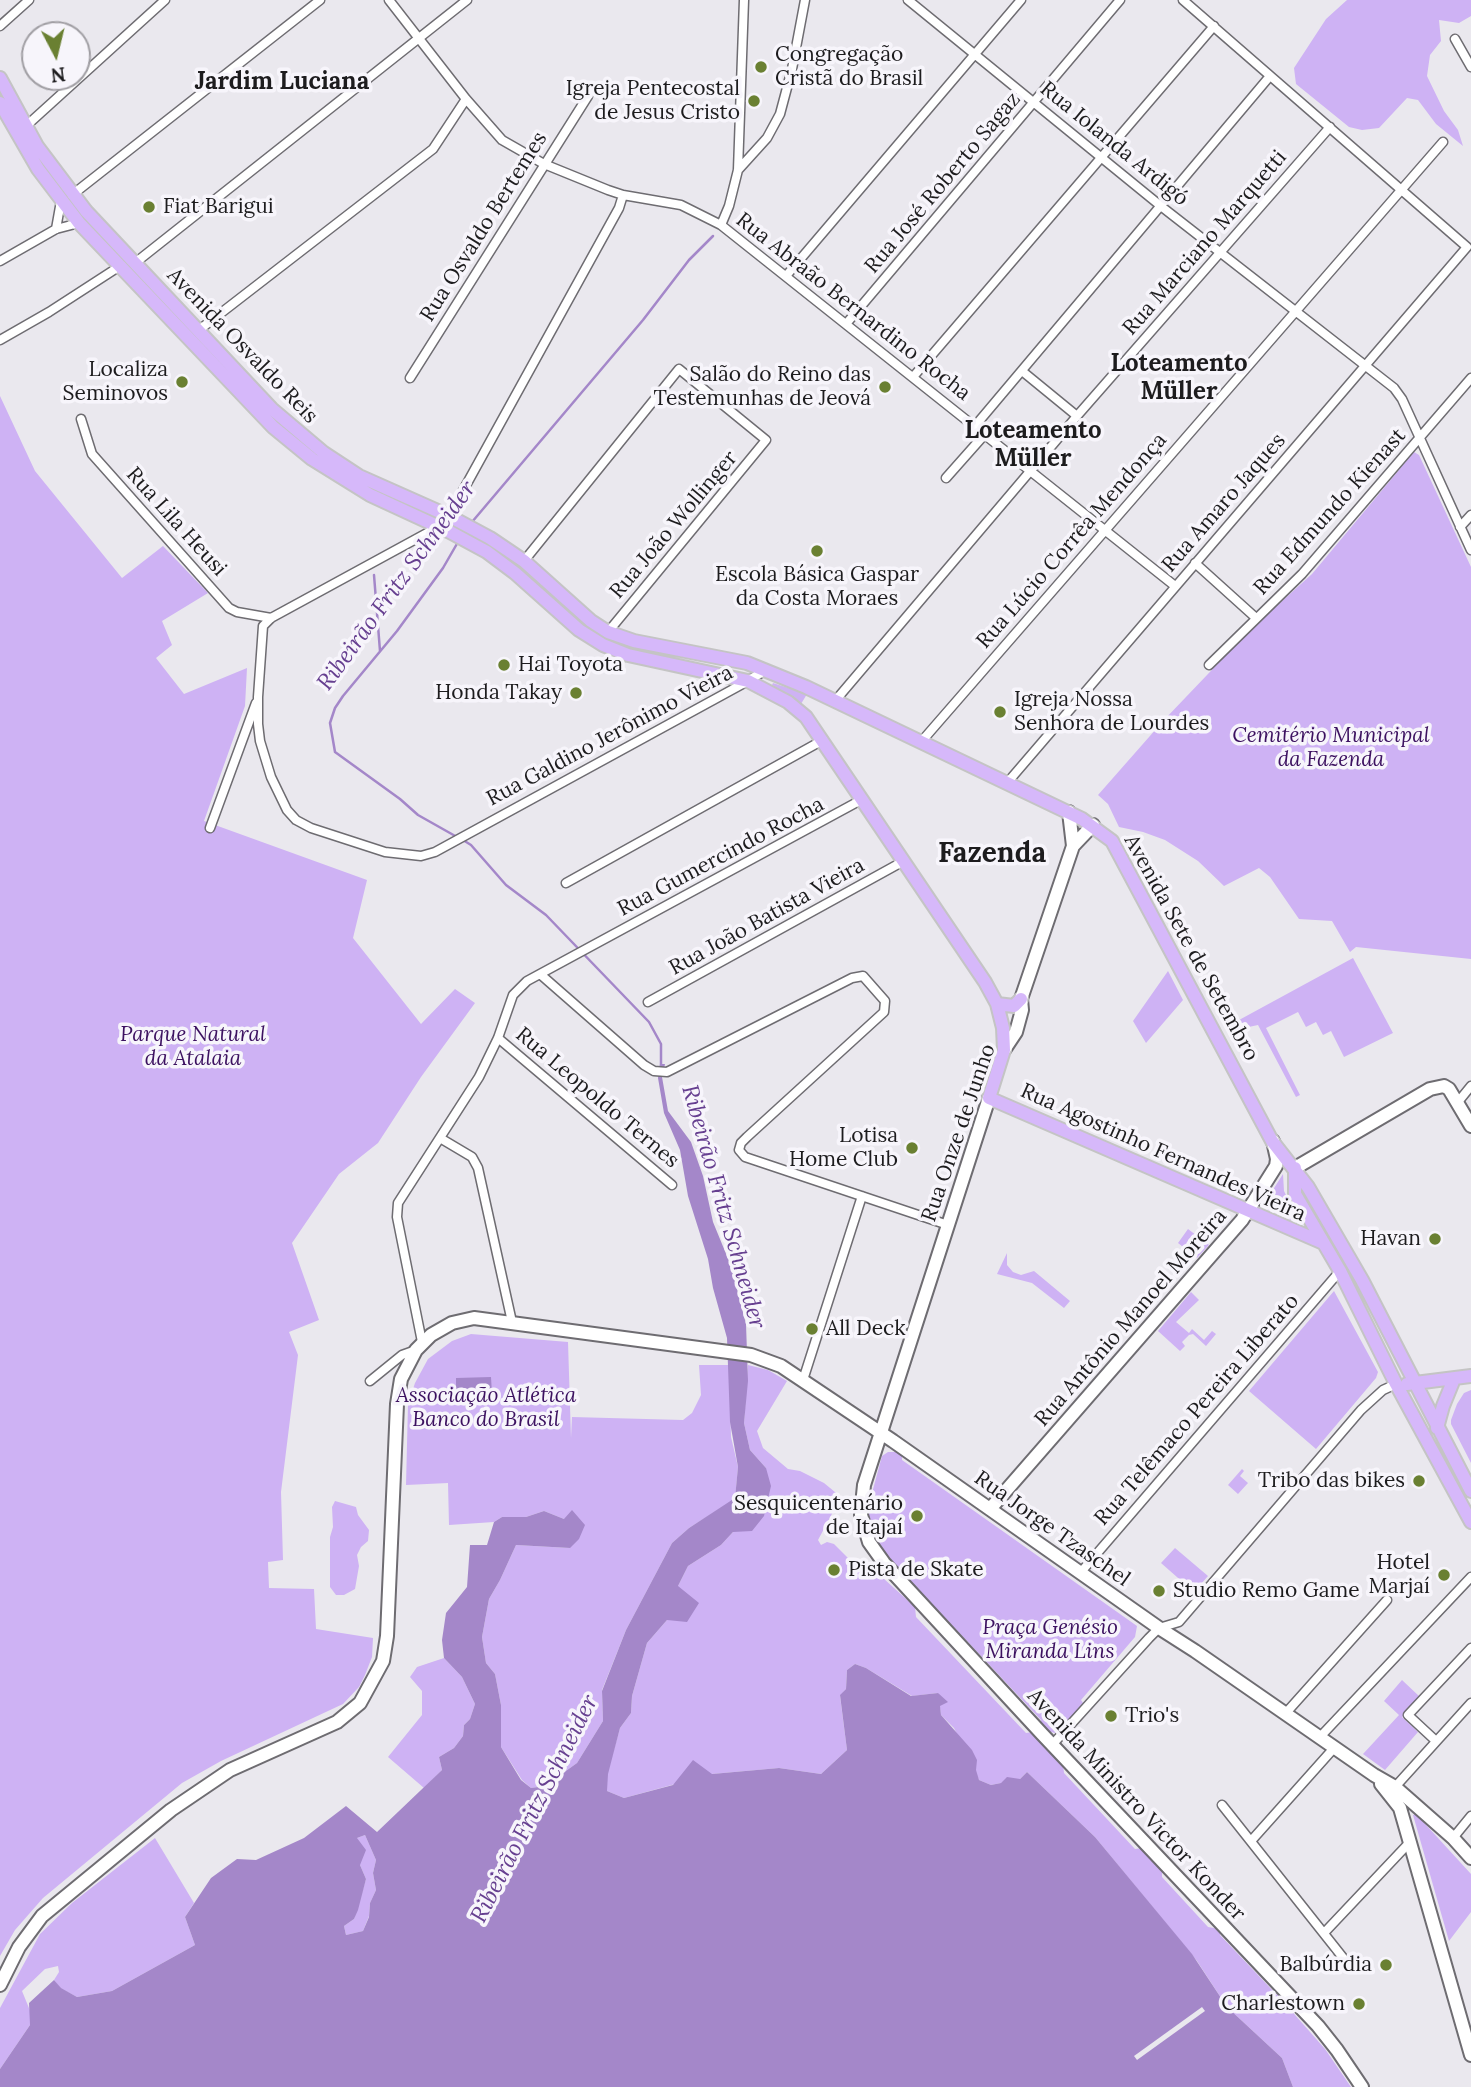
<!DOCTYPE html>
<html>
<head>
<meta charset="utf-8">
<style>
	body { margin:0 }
	#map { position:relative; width:1471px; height:2087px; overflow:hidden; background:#eae8ee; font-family:Lora,serif }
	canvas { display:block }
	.north { position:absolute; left:21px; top:21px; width:70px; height:70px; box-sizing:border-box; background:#f7f5fb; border:2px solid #a09ea3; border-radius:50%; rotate:173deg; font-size:19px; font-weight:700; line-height:28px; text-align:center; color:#1d1c1e }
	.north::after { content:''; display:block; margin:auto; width:24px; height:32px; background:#6a8032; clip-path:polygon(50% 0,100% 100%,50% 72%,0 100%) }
</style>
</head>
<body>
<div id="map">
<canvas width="1471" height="2087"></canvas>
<div class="north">N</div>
</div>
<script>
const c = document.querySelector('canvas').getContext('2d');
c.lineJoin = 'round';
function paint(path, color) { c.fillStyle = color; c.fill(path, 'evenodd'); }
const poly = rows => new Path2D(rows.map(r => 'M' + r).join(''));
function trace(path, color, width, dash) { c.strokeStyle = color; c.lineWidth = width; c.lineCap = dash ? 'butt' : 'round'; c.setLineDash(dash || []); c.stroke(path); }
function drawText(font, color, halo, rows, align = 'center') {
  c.font = font + ' Lora,serif'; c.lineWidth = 7; c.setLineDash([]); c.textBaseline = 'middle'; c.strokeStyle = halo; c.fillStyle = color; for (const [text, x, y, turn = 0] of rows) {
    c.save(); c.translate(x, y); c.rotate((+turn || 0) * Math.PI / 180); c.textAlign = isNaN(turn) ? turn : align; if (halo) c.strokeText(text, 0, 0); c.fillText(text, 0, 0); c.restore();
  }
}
const green = poly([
	[1347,0,1471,0,1471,16,1459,23,1439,20,1441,41,1430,55,1427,76,1444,111,1458,130,1463,146,1436,124,1418,100,1407,98,1379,128,1362,130,1349,127,1296,84,1294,68,1326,19],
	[0,396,35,471,122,578,163,546,208,593,162,621,172,645,156,658,184,694,247,668,245,706,204,821,367,880,353,938,421,1024,455,989,475,1003,421,1077,378,1143,339,1174,292,1243,319,1320,289,1332,298,1355,281,1492,283,1560,268,1562,269,1588,314,1589,316,1629,373,1638,372,1657,365,1675,359,1687,343,1704,221,1761,182,1783,43,1898,15,1930,0,1956],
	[1414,452,1419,455,1471,567,1471,959,1356,947,1350,952,1332,921,1299,919,1270,877,1259,868,1224,886,1198,861,1165,840,1143,832,1119,827,1108,804,1098,795,1164,720,1250,630,1312,574],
	[773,683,807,694,801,704,772,685],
	[1353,958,1393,1033,1344,1057,1331,1031,1323,1035,1316,1022,1306,1027,1298,1012,1266,1028,1300,1095,1296,1097,1258,1025,1230,1031,1228,1026],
	[1168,971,1183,1000,1146,1043,1133,1021],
	[1283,1174,1284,1191,1300,1224,1262,1207],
	[1188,1229,1209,1245,1197,1258,1178,1243],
	[1007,1253,1007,1265,1013,1272,1021,1275,1034,1271,1070,1301,1064,1308,1032,1283,997,1274],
	[1334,1291,1378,1372,1376,1378,1316,1449,1249,1391],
	[1191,1292,1199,1300,1176,1322,1189,1333,1192,1329,1204,1340,1212,1331,1216,1334,1206,1346,1193,1334,1189,1335,1182,1342,1185,1346,1180,1351,1158,1331],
	[471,1334,568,1342,571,1438,572,1417,683,1420,692,1413,701,1395,699,1365,729,1365,731,1437,738,1467,735,1499,689,1528,672,1543,626,1630,602,1690,603,1721,577,1763,545,1786,531,1788,522,1780,501,1747,501,1705,495,1674,486,1663,482,1637,489,1599,500,1580,516,1545,570,1548,564,1519,544,1511,526,1517,502,1517,494,1522,449,1525,448,1483,406,1485,408,1404,415,1383,428,1359,452,1341],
	[748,1365,768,1370,787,1381,757,1431,763,1448,788,1469,800,1471,824,1483,841,1497,818,1540,821,1545,827,1542,834,1544,864,1574,877,1568,883,1573,883,1578,915,1607,916,1617,1026,1733,1033,1732,1063,1764,1064,1773,1135,1849,1142,1848,1162,1869,1162,1877,1208,1927,1220,1929,1220,1935,1277,1995,1281,1995,1287,2002,1288,2007,1325,2049,1351,2087,1293,2087,1282,2058,1227,2007,1197,1961,1095,1837,1027,1772,1020,1779,1001,1783,991,1785,979,1780,954,1728,941,1715,938,1693,912,1696,866,1668,855,1664,847,1670,846,1689,840,1696,847,1750,821,1774,779,1768,712,1774,624,1798,607,1791,607,1774,620,1728,631,1713,632,1696,647,1643,667,1620,678,1586,688,1566,721,1545,733,1532,766,1468,750,1450,744,1423],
	[1471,1390,1471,1463,1451,1424,1451,1420,1457,1404,1464,1393],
	[888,1452,896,1452,902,1456,902,1460,1137,1626,1135,1637,1081,1700,1083,1703,1059,1731,1055,1733,1048,1731,1041,1725,1041,1720,920,1591,895,1565,891,1566,878,1549,870,1529,868,1508,882,1456],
	[1242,1469,1244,1471,1240,1476,1248,1483,1238,1494,1228,1485],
	[335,1501,356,1507,358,1515,369,1530,368,1541,361,1547,357,1555,359,1566,355,1589,344,1595,336,1595,330,1587,330,1537,333,1527,332,1507],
	[1175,1548,1208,1576,1194,1592,1161,1563],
	[444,1658,462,1677,475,1704,470,1719,464,1725,463,1736,454,1748,439,1757,442,1770,424,1788,388,1757,422,1715,422,1691,410,1677,417,1667],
	[1402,1680,1420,1697,1402,1717,1418,1732,1385,1770,1363,1754,1399,1715,1384,1701],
	[1416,1814,1471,1874,1471,1912,1449,1941,1413,1815],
	[365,1835,376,1860,373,1873,376,1890,370,1903,369,1916,363,1931,346,1935,344,1926,354,1919,366,1879,360,1865,357,1838],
	[155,1838,194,1903,185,1917,195,1945,112,1991,77,1997,60,1988,54,1980,59,1972,58,1966,45,1969,22,1991,31,2013,30,2025,0,2069,0,2008,40,1934,72,1903]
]);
const water = poly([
	[660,1064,665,1064,662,1077,668,1111,691,1142,703,1176,713,1222,731,1266,746,1324,748,1381,744,1423,750,1450,766,1468,771,1486,764,1516,752,1531,733,1532,721,1545,688,1566,678,1586,699,1603,687,1622,667,1620,647,1643,632,1696,631,1713,620,1728,608,1774,607,1791,624,1798,673,1785,693,1760,712,1774,779,1768,821,1774,847,1750,840,1695,846,1689,847,1670,855,1664,866,1668,911,1696,938,1693,948,1702,940,1706,941,1715,972,1750,977,1760,976,1770,979,1780,991,1785,1001,1783,1007,1777,1020,1779,1027,1772,1095,1837,1192,1954,1227,2007,1282,2058,1293,2087,0,2087,0,2069,30,2025,29,2003,54,1980,61,1988,77,1997,112,1991,195,1945,185,1917,211,1878,237,1859,256,1860,304,1838,346,1806,377,1832,442,1770,439,1757,454,1748,463,1736,464,1725,470,1719,475,1704,462,1677,444,1658,442,1640,446,1613,467,1587,470,1545,487,1545,494,1522,502,1517,526,1517,544,1511,564,1519,572,1510,585,1525,579,1539,570,1548,516,1545,500,1580,489,1599,482,1637,486,1663,495,1674,501,1705,501,1747,521,1780,531,1788,545,1786,577,1763,603,1721,602,1691,626,1630,672,1543,689,1528,735,1498,738,1467,730,1422,727,1338,713,1288,708,1259,688,1196,680,1150,664,1113,658,1078],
	[365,1835,376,1860,373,1873,376,1890,370,1903,369,1917,363,1931,346,1935,344,1926,354,1919,358,1910,366,1879,360,1865,366,1850,357,1838],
	[491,1377,492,1394,456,1395,456,1378]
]);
const pier = poly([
	[1202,2007,1205,2011,1137,2060,1134,2056]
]);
const stream = poly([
	[472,522,643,320,689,260,713,236],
	[374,575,380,651],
	[457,837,418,815,400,799,335,752,330,723,335,708,343,696,397,631,443,568,458,542],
	[463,840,471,845,506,885,546,915,649,1022,661,1044,661,1066]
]);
const street = poly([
	[389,0,466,99,502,140,544,164,608,190,623,195,681,205,721,225,1175,586],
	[908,0,1162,207,1394,388,1402,399,1471,550],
	[0,26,29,0],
	[1455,39,1471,67],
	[25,127,165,0],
	[738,170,767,138,780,114,792,69,805,0],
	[72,195,320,0],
	[721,225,729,206,738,170,744,0],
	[56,229,61,201],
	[0,261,56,229,79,223],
	[135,263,467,0],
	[786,276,1021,0],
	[846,324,1120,0],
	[199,330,433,149,466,99],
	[0,340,49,312,120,266],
	[1022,371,1077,416],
	[913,377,1214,26],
	[410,378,588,96],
	[81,419,92,454,229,608,237,612,271,618],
	[975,426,1270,76],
	[946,478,985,434],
	[449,516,619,208,623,195],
	[438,527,271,618,263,626,258,697,258,724,260,741,271,777,287,810,296,820,311,828,385,852,421,856,435,852,748,681,764,671],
	[1460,527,1471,515],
	[524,561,679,369,766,440,608,632],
	[1195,563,1256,618],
	[1209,665,1302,574,1471,378],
	[835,701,1077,416,1330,127],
	[921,742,1443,142],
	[1007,783,1467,247,1183,0],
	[210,828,256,703],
	[566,883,823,740],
	[540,974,644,1065,654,1071,667,1072,852,978,863,976,885,1001,884,1012,747,1137,741,1143,739,1150,745,1157,948,1225],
	[648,1002,902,862],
	[498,1038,672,1185],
	[1458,1102,1471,1086],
	[440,1138,472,1157,478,1168,512,1322],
	[422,1342,397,1217,398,1203,479,1077,498,1038,513,995,527,981,861,800],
	[803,1380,862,1196],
	[370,1381,402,1355,416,1350],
	[1081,1572,1340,1271],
	[1285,1714,1387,1600],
	[1319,1738,1471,1577],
	[1436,1741,1408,1715,1471,1648],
	[1052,1745,1149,1638,1159,1628,1179,1622,1361,1410,1383,1390,1396,1384],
	[1395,1787,1471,1703],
	[1222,1805,1348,1964],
	[1453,1838,1471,1816],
	[1251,1841,1334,1748],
	[1324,1933,1410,1842]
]);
const secondary = poly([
	[1073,846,1093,825],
	[1004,1050,1016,1032,1022,1010,1021,999,1073,846,1069,812],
	[989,1098,864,1485,861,1515,869,1542,884,1563,1042,1734,1318,2026,1337,2050,1362,2087],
	[1295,1168,1430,1089,1444,1086,1449,1089,1471,1126],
	[990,1509,1242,1220,1276,1166,1277,1159,1273,1141],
	[1381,1784,1400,1808,1471,2055],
	[0,1985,19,1947,42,1916,171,1810,230,1770,337,1722,360,1703,383,1661,387,1636,397,1404,401,1379,416,1350,431,1335,452,1323,474,1318,751,1355,781,1366,893,1441,1159,1628,1195,1651,1374,1775,1395,1787,1453,1838,1471,1858]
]);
const primary = poly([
	[0,78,37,146,86,211,272,409,324,453,359,476,449,516,490,538,524,561,591,621,608,632,634,641,747,663,806,687,1082,819,1112,841,1272,1141,1308,1187,1362,1280,1471,1491],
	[0,103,38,169,79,223,273,427,312,459,370,495,450,532,487,552,515,573,579,630,603,645,628,655,748,681,788,702,806,717,985,982,997,1004,1003,1028,1004,1050,989,1098,1321,1242],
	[997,1004,1014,1006,1021,999],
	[1295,1168,1295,1194,1340,1271,1396,1384,1471,1522],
	[1407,1384,1471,1376],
	[1437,1428,1443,1406,1454,1379]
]);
const markers = [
	[761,67,7,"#6a8032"],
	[754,101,7,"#6a8032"],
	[149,207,7,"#6a8032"],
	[182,382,7,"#6a8032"],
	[885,387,7,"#6a8032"],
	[817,551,7,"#6a8032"],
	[504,665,7,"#6a8032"],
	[576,693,7,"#6a8032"],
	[1000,712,7,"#6a8032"],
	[912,1148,7,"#6a8032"],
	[1435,1239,7,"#6a8032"],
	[812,1329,7,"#6a8032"],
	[1419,1481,7,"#6a8032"],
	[917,1516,7,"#6a8032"],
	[834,1570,7,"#6a8032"],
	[1444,1575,7,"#6a8032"],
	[1159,1591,7,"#6a8032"],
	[1111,1716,7,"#6a8032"],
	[1386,1965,7,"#6a8032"],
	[1359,2004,7,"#6a8032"]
];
const poiNames = [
	["Congregação",775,55,"left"],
	["Cristã do Brasil",775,79,"left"],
	["Igreja Pentecostal",740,89],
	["de Jesus Cristo",740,113],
	["Fiat Barigui",163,207,"left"],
	["Localiza",168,370],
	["Seminovos",168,394],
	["Salão do Reino das",871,375],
	["Testemunhas de Jeová",871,399],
	["Escola Básica Gaspar",817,575,"center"],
	["da Costa Moraes",817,599,"center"],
	["Hai Toyota",518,665,"left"],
	["Honda Takay",562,693],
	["Igreja Nossa",1014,700,"left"],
	["Senhora de Lourdes",1014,724,"left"],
	["Lotisa",898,1136],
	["Home Club",898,1160],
	["Havan",1421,1239],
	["All Deck",826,1329,"left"],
	["Tribo das bikes",1405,1481],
	["Sesquicentenário",903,1504],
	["de Itajaí",903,1528],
	["Hotel",1430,1563],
	["Marjaí",1430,1587],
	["Pista de Skate",848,1570,"left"],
	["Studio Remo Game",1173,1591,"left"],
	["Trio's",1125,1716,"left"],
	["Balbúrdia",1372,1965],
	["Charlestown",1345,2004]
];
const streetNames = [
	["Rua Iolanda Ardigó",1114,144,39],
	["Rua José Roberto Sagaz",943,183,-50],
	["Rua Osvaldo Bertemes",484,227,-58],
	["Rua Marciano Marquetti",1205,243,-49],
	["Rua Abraão Bernardino Rocha",853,307,38],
	["Avenida Osvaldo Reis",242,346,46],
	["Rua Amaro Jaques",1224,503,-49],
	["Rua Edmundo Kienast",1330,512,-48],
	["Rua Lila Heusi",176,522,48],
	["Rua João Wollinger",674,525,-50],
	["Rua Lúcio Corrêa Mendonça",1072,541,-49],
	["Rua Galdino Jerônimo Vieira",610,736,-28],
	["Rua Gumercindo Rocha",721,857,-28],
	["Rua João Batista Vieira",767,917,-29],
	["Avenida Sete de Setembro",1191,948,61],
	["Rua Leopoldo Ternes",597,1098,40],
	["Rua Onze de Junho",959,1133,-71],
	["Rua Agostinho Fernandes Vieira",1163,1153,24],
	["Rua Antônio Manoel Moreira",1131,1318,-49],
	["Rua Telêmaco Pereira Liberato",1197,1410,-49],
	["Rua Jorge Tzaschel",1052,1529,35],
	["Avenida Ministro Victor Konder",1136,1805,47]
];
const parkNames = [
	["Cemitério Municipal",1331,736],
	["da Fazenda",1331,760],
	["Parque Natural",193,1035],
	["da Atalaia",193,1059],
	["Associação Atlética",486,1396],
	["Banco do Brasil",486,1420],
	["Praça Genésio",1050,1628],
	["Miranda Lins",1050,1652]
];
const waterNames = [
	["Ribeirão Fritz Schneider",397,586,-54],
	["Ribeirão Fritz Schneider",723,1207,74],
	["Ribeirão Fritz Schneider",535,1809,-63]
];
const quarterNames = [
	["Jardim Luciana",282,82],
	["Loteamento",1179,364],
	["Müller",1179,392],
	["Loteamento",1033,431],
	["Müller",1033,459]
];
const districtNames = [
	["Fazenda",992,854]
];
paint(green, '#ceb2f4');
paint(water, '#a487c9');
paint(pier, '#eae8ee');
trace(stream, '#a487c9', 2.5);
trace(street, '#6e6c71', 11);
trace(secondary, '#6e6c71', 16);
trace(primary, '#c4c4c4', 16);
trace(street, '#fff', 8);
trace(secondary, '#fff', 12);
trace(primary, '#d6b8fa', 12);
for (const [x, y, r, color] of markers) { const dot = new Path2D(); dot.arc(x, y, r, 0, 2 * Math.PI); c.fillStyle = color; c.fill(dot); trace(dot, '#f7f5fb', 2.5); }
drawText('21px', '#1d1c1e', '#f7f5fb', poiNames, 'right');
drawText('21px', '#1d1c1e', '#f7f5fb', streetNames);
drawText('italic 21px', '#3c1160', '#f7f5fb', parkNames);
drawText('italic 23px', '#663f90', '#f7f5fb', waterNames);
drawText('bold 24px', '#1d1c1e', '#f7f5fb', quarterNames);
drawText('bold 28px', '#1d1c1e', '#f7f5fb', districtNames);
</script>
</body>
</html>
